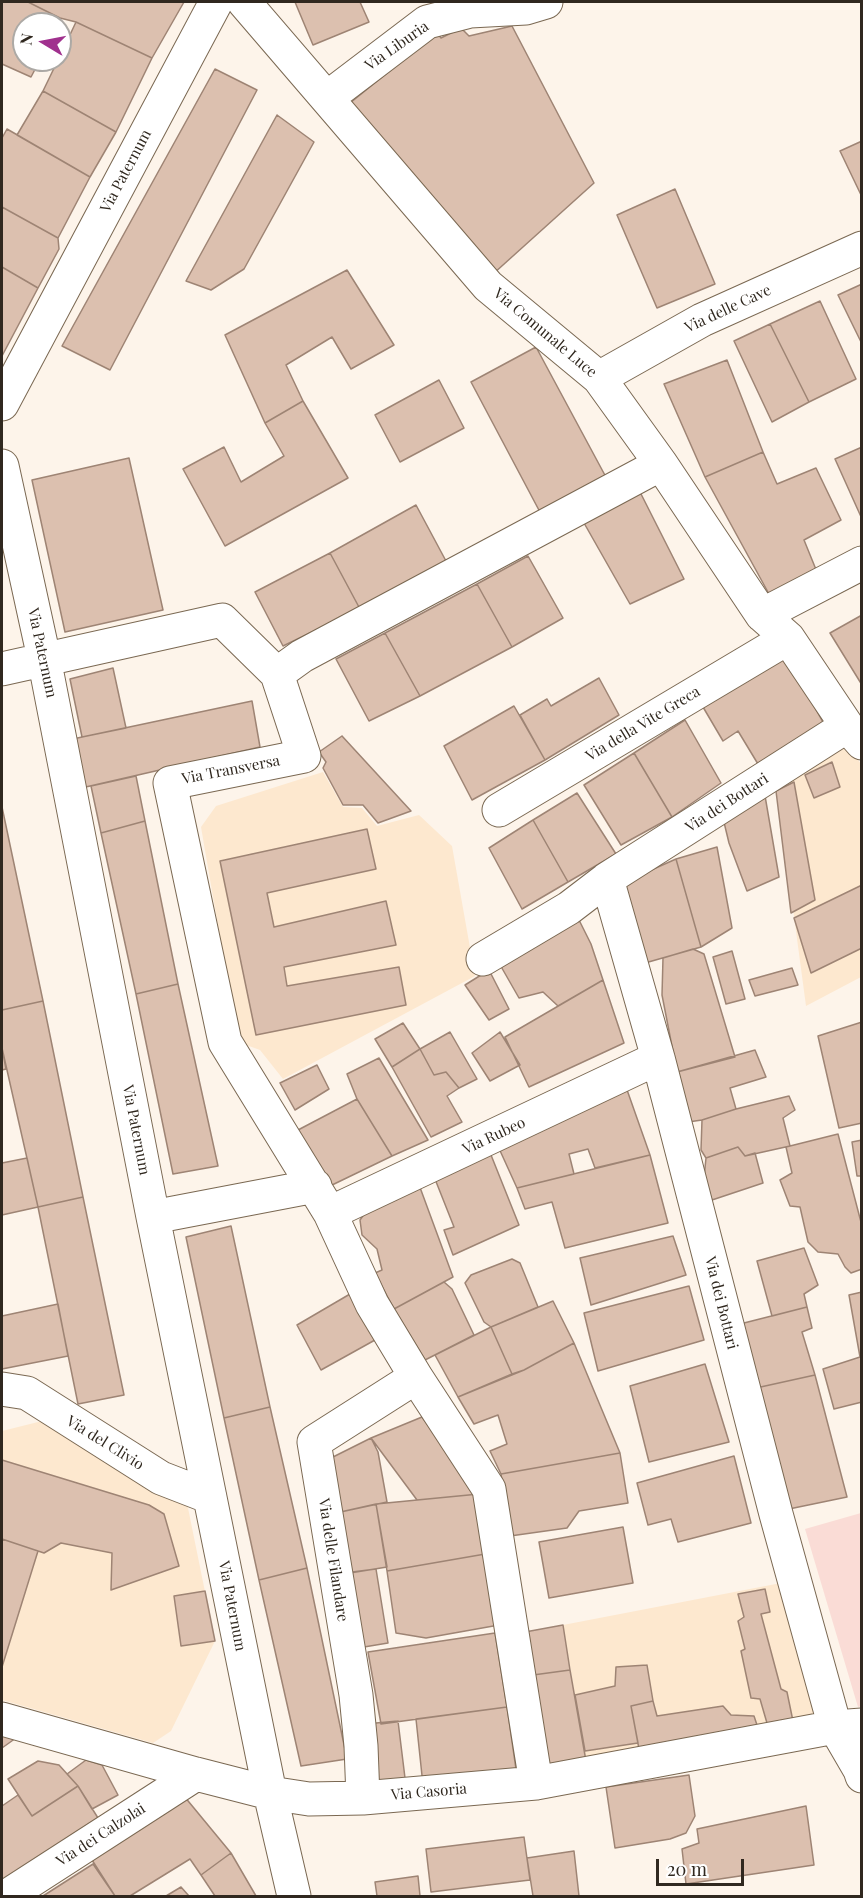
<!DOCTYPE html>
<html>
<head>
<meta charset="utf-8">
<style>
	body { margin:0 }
	#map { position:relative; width:863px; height:1898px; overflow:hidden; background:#fdf4ea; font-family:"Playfair Display",serif }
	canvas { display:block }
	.frame { position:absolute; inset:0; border:3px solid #30281f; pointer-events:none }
	.north { position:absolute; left:12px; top:12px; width:60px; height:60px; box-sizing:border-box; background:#fff; border:2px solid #aca9a5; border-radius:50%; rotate:280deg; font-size:16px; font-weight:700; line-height:24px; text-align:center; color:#30281f }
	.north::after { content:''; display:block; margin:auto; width:21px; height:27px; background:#a0308e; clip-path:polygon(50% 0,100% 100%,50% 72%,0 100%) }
	.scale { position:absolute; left:656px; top:1859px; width:88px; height:27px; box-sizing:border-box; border:3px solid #30281f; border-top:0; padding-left:8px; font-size:18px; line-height:21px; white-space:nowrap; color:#30281f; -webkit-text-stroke:4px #fff; paint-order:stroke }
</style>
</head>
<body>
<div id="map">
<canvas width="863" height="1898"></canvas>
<div class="frame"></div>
<div class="north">N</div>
<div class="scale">20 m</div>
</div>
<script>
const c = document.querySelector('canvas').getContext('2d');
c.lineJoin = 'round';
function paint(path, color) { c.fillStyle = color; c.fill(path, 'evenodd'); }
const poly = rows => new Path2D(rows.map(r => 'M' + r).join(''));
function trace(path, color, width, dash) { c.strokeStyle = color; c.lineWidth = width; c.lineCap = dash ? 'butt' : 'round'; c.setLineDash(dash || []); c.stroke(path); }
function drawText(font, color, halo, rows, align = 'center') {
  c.font = font + ' "Playfair Display",serif'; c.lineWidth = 4.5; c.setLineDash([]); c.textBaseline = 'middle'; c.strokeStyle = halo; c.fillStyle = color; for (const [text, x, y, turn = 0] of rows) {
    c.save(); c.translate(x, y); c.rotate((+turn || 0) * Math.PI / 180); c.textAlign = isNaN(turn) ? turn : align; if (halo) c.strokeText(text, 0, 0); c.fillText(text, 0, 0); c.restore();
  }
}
const built = poly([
	[846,744,861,764,861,977,806,1006,777,789],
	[323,772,343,807,362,808,377,826,419,815,452,846,475,976,283,1079,260,1050,238,1042,201,827,216,806],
	[42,1421,187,1503,215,1641,171,1731,153,1743,2,1700,2,1431],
	[781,1583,818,1723,586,1761,563,1625]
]);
const green = poly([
	[861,1513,862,1706,858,1707,805,1529]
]);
const building = poly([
	[2,2,28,2,60,18,58,24,24,24,24,60,40,60,31,77,2,64,2,2],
	[28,2,184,2,152,58,76,22,60,18,28,2],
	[295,2,360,2,369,22,313,45,295,2],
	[76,22,152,58,116,132,43,91,58,60,60,60,60,56,76,22],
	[512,26,594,183,493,274,350,103,437,33,441,38,461,28,469,36,512,26],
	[215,69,257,90,110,370,62,346,215,69],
	[43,91,116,132,90,177,17,135,43,91],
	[277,115,314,142,244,269,211,290,186,281,277,115],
	[7,129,90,177,58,238,2,207,2,138,7,129],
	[862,141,862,197,840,151,862,141],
	[675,189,715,284,657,308,617,215,675,189],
	[2,207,58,238,59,249,38,288,2,267,2,207],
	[2,267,38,288,2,356,2,267],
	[347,270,394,345,351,369,332,337,286,365,303,401,265,423,225,335,347,270],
	[862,284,862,344,838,295,862,284],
	[820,301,856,379,809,402,770,324,820,301],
	[770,324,809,402,772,422,734,341,770,324],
	[536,347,607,479,541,514,471,382,536,347],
	[727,360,763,452,705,477,664,384,727,360],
	[439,380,464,428,400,462,375,415,439,380],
	[303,401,348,478,225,546,183,469,224,447,241,482,284,456,265,423,303,401],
	[862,447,862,519,835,459,862,447],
	[763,452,777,484,816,468,841,520,804,540,817,572,769,594,705,477,763,452],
	[129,458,163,610,65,632,32,480,129,458],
	[639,490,684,579,630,604,584,523,639,490],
	[416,505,446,561,360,609,330,553,416,505],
	[330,553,360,609,283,646,255,592,330,553],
	[528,556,563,618,512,647,477,584,528,556],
	[477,584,512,647,420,696,385,633,477,584],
	[862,615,862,685,830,633,862,615],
	[385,633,420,696,369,721,336,659,385,633],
	[787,657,830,735,761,769,738,731,723,741,703,707,787,657],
	[113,668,126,728,82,737,70,679,113,668],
	[599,678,619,715,545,760,520,715,547,699,551,706,599,678],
	[252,701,260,747,77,789,68,740,252,701],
	[514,706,545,760,472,800,444,746,514,706],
	[685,720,721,783,672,817,634,753,685,720],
	[342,736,411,811,378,823,363,805,343,805,323,768,326,762,319,752,342,736],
	[634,753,672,817,621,845,584,785,634,753],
	[832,762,840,787,814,798,805,775,832,762],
	[136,776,145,821,101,833,91,786,136,776],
	[794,782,815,900,791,913,776,791,794,782],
	[764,790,779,877,747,891,729,843,722,814,764,790],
	[577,793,616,854,568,882,533,820,577,793],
	[2,807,43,1001,2,1010,2,807],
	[533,820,568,882,522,909,489,848,533,820],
	[145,821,178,984,136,994,101,833,145,821],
	[367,829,376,869,267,893,274,927,386,901,396,945,284,967,287,986,399,967,406,1005,256,1035,220,861,367,829],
	[717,847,732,928,701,947,676,859,717,847],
	[676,859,701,947,645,963,622,883,676,859],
	[862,885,862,948,811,973,794,918,862,885],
	[575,912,591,944,603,980,558,1006,543,992,519,998,499,963,575,912],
	[693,949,704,954,735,1057,677,1072,662,995,663,958,693,949],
	[732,951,745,999,726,1004,713,957,732,951],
	[792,968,798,985,755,996,749,980,792,968],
	[489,970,509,1009,489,1020,465,985,489,970],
	[603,980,624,1043,529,1087,505,1037,603,980],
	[178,984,218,1166,173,1174,136,994,178,984],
	[43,1001,83,1197,38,1207,2,1048,2,1010,43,1001],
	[862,1022,862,1123,839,1128,818,1036,862,1022],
	[403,1023,420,1049,392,1067,375,1039,403,1023],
	[450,1032,477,1079,459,1088,446,1072,434,1075,420,1049,450,1032],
	[500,1032,520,1065,490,1081,472,1053,500,1032],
	[2,1048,6,1069,2,1070,2,1048],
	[420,1049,434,1075,446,1072,459,1088,447,1096,462,1122,431,1137,392,1067,420,1049],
	[755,1050,766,1077,730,1088,736,1109,702,1120,688,1122,677,1072,755,1050],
	[379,1058,428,1140,392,1156,357,1099,347,1074,379,1058],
	[317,1065,329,1089,295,1110,280,1083,317,1065],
	[626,1087,650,1155,595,1168,588,1149,569,1154,574,1174,517,1188,497,1144,626,1087],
	[789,1096,795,1110,783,1118,790,1146,745,1156,738,1147,706,1158,701,1150,702,1120,736,1109,789,1096],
	[357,1099,392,1156,330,1186,298,1130,357,1099],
	[838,1134,862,1226,862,1269,851,1273,845,1267,838,1254,818,1252,808,1242,800,1207,790,1206,780,1180,792,1173,786,1147,838,1134],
	[862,1140,862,1176,857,1176,852,1142,862,1140],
	[738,1147,745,1156,755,1153,763,1183,712,1200,704,1178,706,1158,738,1147],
	[489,1150,519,1225,453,1255,444,1230,454,1227,433,1174,489,1150],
	[650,1155,668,1223,565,1248,552,1202,525,1209,517,1188,650,1155],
	[27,1158,38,1207,2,1215,2,1163,27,1158],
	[418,1182,453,1277,394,1309,375,1273,382,1270,377,1249,362,1235,360,1220,367,1210,418,1182],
	[83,1197,124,1395,78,1404,38,1207,83,1197],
	[231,1226,270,1407,224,1418,186,1237,231,1226],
	[673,1236,686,1275,591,1305,580,1258,673,1236],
	[804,1248,818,1285,804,1294,807,1307,772,1316,757,1261,804,1248],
	[512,1259,520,1263,538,1307,491,1327,484,1322,465,1283,471,1275,512,1259],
	[444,1282,452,1289,474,1335,425,1360,394,1309,444,1282],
	[689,1286,704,1340,598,1371,584,1313,689,1286],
	[862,1292,862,1402,834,1409,823,1369,860,1357,849,1295,862,1292],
	[350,1294,375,1340,321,1370,297,1325,350,1294],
	[553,1301,574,1343,524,1370,512,1374,491,1327,553,1301],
	[58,1304,68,1356,2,1369,2,1316,58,1304],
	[807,1307,812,1328,802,1332,815,1375,756,1388,740,1324,807,1307],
	[491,1327,512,1374,458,1397,435,1355,491,1327],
	[574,1343,620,1453,501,1474,490,1451,507,1444,498,1415,474,1424,458,1397,524,1370,574,1343],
	[705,1364,729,1442,649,1462,630,1386,705,1364],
	[815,1375,847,1497,789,1509,756,1388,815,1375],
	[270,1407,307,1568,259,1580,224,1418,270,1407],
	[422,1417,479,1494,417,1500,371,1438,422,1417],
	[371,1438,378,1452,387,1502,336,1513,323,1462,371,1438],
	[620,1453,628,1503,579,1511,567,1528,510,1536,501,1474,620,1453],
	[734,1456,751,1523,678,1542,671,1519,648,1525,637,1483,734,1456],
	[2,1460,149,1505,164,1514,179,1566,111,1590,112,1553,61,1543,44,1553,2,1539,2,1460],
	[479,1494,491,1553,387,1571,376,1504,479,1494],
	[376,1504,387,1567,350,1573,336,1513,376,1504],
	[623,1527,633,1583,549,1598,539,1542,623,1527],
	[2,1539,38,1551,2,1667,2,1539],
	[491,1553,499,1625,426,1638,396,1633,387,1571,491,1553],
	[307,1568,347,1759,301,1766,259,1580,307,1568],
	[376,1569,388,1643,358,1648,344,1573,376,1569],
	[765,1589,770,1612,761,1614,781,1689,787,1692,794,1726,769,1730,760,1699,751,1698,741,1651,745,1649,738,1621,744,1617,738,1594,765,1589],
	[205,1591,215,1641,181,1646,174,1596,205,1591],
	[563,1625,570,1670,533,1675,525,1632,563,1625],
	[495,1633,507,1707,381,1724,368,1652,495,1633],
	[647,1665,653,1701,631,1706,638,1743,585,1751,575,1695,615,1686,616,1667,647,1665],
	[570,1670,586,1761,542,1768,533,1675,570,1670],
	[653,1701,657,1716,723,1706,731,1715,754,1716,758,1728,639,1749,631,1706,653,1701],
	[507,1707,517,1776,423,1785,416,1719,507,1707],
	[398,1721,405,1778,370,1783,365,1724,398,1721],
	[2,1734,16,1738,2,1748,2,1734],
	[86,1760,102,1765,118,1795,92,1809,78,1786,67,1774,86,1760],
	[38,1761,59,1765,78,1786,32,1816,8,1779,38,1761],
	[689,1775,695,1816,686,1833,670,1839,615,1848,606,1787,689,1775],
	[78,1786,98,1818,2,1881,2,1806,18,1795,32,1816,78,1786],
	[184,1796,231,1853,201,1875,190,1859,130,1896,115,1896,92,1860,184,1796],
	[806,1806,814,1865,686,1884,682,1849,699,1843,697,1829,806,1806],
	[524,1837,530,1880,431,1892,426,1849,524,1837],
	[574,1851,579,1896,533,1896,527,1858,574,1851],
	[231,1853,256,1896,215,1896,201,1875,231,1853],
	[93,1864,115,1896,43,1896,93,1864],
	[418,1876,420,1896,377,1896,375,1882,418,1876],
	[181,1887,189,1896,166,1896,181,1887]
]);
const minor = poly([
	[244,2,488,286,599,378,661,464,762,615,788,638,847,726,862,743],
	[327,98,427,22,470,11,526,8,546,2],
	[599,378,702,320,862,248],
	[2,404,216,2],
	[2,466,44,658,153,1217,270,1793,294,1896],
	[762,615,862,563],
	[2,669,222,620,277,674,304,756,170,783,225,1042,330,1213,372,1304,416,1377,489,1489,536,1783],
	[277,674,302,656,661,464],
	[847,726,607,879,658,1058,776,1514,835,1727,860,1770,862,1776],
	[499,810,788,638],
	[483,959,569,908,607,879],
	[330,1213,658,1058],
	[153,1217,315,1186],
	[2,1389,27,1393,161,1478,210,1497],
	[2,1719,196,1774,270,1793,309,1799,363,1798,536,1783,835,1727,862,1725],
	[363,1798,361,1746,356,1695,314,1442,416,1377],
	[7,1896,196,1774]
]);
const streetNames = [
	["Via Liburia",397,46,-35],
	["Via Paternum",126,171,-62],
	["Via delle Cave",728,309,-25],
	["Via Comunale Luce",545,333,40],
	["Via Paternum",42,653,78],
	["Via della Vite Greca",643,724,-31],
	["Via Transversa",231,770,-11],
	["Via dei Bottari",727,803,-33],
	["Via Paternum",136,1130,79],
	["Via Rubeo",494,1136,-25],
	["Via dei Bottari",721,1303,76],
	["Via del Clivio",105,1443,32],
	["Via delle Filandare",333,1560,81],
	["Via Paternum",232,1606,79],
	["Via Casoria",429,1792,-5],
	["Via dei Calzolai",101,1835,-33]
];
paint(built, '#fde8cf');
paint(green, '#fadcd6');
paint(building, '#dcc0af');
trace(building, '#9e8474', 1.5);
trace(minor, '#7a6852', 35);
trace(minor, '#fff', 33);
drawText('15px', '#30281f', '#fff', streetNames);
</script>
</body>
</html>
